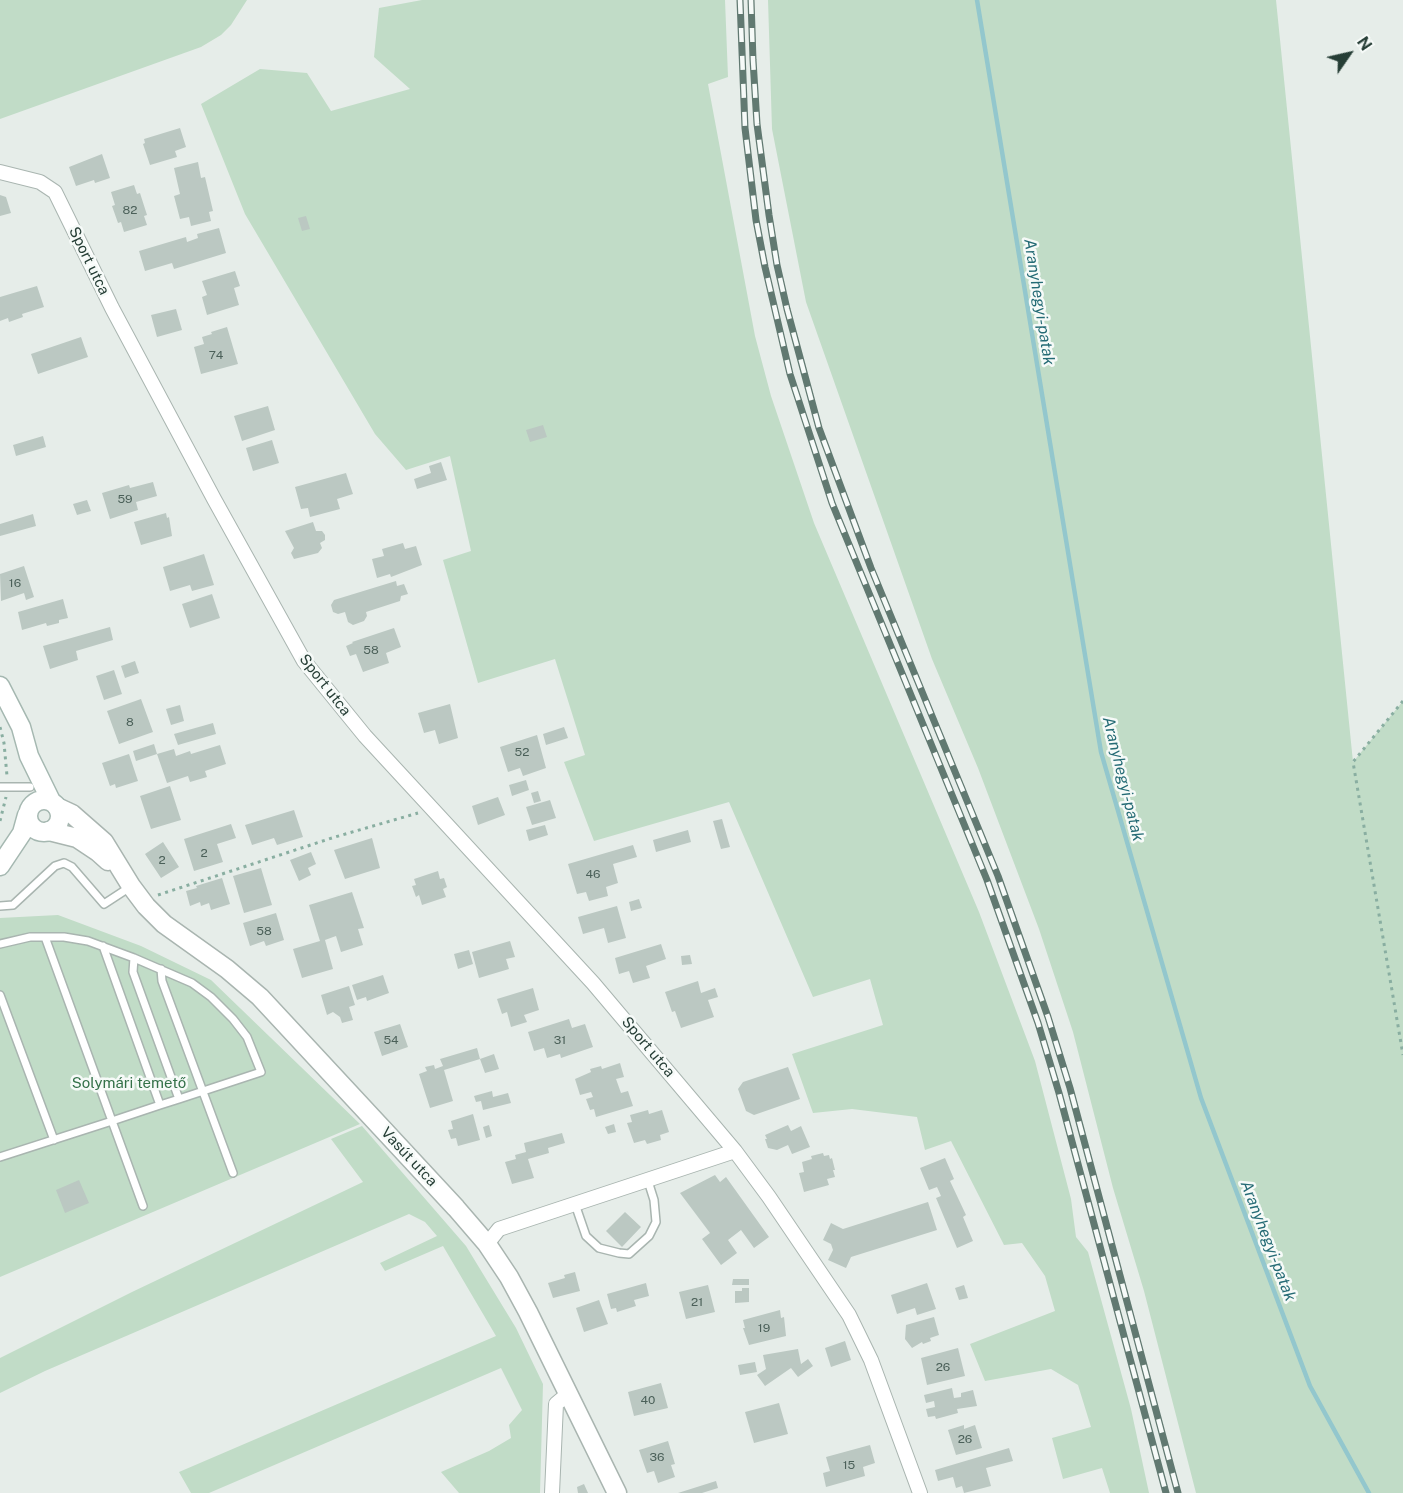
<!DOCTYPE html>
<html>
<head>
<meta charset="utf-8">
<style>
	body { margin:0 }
	#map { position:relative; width:1403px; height:1493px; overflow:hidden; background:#e6ede9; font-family:"Public Sans",sans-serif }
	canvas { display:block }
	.north { position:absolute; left:1319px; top:24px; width:60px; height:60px; -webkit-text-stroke:4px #f6faf8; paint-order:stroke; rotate:56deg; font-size:16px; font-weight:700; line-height:24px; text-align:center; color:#263e36 }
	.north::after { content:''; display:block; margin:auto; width:21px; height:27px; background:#263e36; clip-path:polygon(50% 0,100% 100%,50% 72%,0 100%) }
</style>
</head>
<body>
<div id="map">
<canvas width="1403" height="1493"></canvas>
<div class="north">N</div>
</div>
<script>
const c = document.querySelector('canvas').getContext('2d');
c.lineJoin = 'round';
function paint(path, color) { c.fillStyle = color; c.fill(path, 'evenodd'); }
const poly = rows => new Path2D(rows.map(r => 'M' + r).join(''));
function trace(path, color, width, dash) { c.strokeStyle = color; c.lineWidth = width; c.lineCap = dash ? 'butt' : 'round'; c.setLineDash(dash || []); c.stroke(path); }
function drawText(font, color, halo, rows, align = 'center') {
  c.font = font + ' "Public Sans",sans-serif'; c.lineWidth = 5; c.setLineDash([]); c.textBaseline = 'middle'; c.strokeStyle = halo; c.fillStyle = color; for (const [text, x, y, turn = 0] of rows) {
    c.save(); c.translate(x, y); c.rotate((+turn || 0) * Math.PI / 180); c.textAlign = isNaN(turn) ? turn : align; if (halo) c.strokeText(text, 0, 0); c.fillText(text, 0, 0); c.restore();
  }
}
const green = poly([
	[0,0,247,0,231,25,221,35,201,47,0,119],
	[422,0,725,0,728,77,708,84,755,336,771,396,814,523,979,912,1035,1061,1071,1199,1076,1237,1088,1252,1131,1409,1149,1493,1110,1493,1102,1468,1063,1479,1052,1438,1091,1427,1078,1385,1051,1369,985,1381,970,1344,1055,1311,1045,1276,1022,1243,1004,1245,951,1141,925,1150,917,1117,852,1109,813,1113,792,1054,883,1025,870,979,813,997,729,802,594,841,564,762,585,755,555,659,478,683,443,560,471,551,450,456,406,470,375,434,245,214,201,104,260,69,307,73,331,111,410,89,374,57,379,8],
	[768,0,1276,0,1353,762,1403,701,1403,1493,1196,1493,1144,1291,1113,1188,1073,1032,1039,929,978,768,932,659,806,302,772,129],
	[58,915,141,946,211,980,360,1124,0,1277,0,918],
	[362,1126,466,1246,516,1328,543,1384,540,1493,459,1493,441,1472,489,1451,511,1438,509,1425,522,1410,501,1368,209,1493,191,1493,179,1472,496,1336,443,1246,385,1271,380,1263,437,1236,425,1222,409,1214,45,1371,0,1393,0,1358,132,1292,363,1182,331,1139]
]);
const stream = poly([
	[977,0,1101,752,1201,1098,1310,1386,1369,1493]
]);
const building = poly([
	[180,128,186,147,175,151,177,157,150,165,143,144,145,143,144,139],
	[102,154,110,178,95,183,94,180,76,186,69,167],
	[198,162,201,178,205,177,213,211,209,212,211,221,191,226,189,217,180,219,174,196,180,194,174,168],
	[134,185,137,194,140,193,147,215,144,216,147,225,124,232,121,222,118,223,112,206,115,205,111,192],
	[0,195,6,197,11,213,0,216],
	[306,216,310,229,302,231,298,218],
	[219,228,226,253,174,269,172,263,145,271,139,251,186,237,187,242,198,238,197,234],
	[235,271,240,286,234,288,239,305,207,315,202,297,207,295,202,281],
	[37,286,44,307,22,314,23,317,9,322,8,318,0,321,0,297],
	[176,309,182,330,157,337,151,315],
	[227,327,238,364,201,374,194,347,204,344,202,337,212,334,211,332],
	[81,337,88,357,38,374,31,354],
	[268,406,275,430,242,441,234,416],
	[543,425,547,437,530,442,526,430],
	[43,436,46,447,16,456,13,445],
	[272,440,279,463,253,471,246,448],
	[441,462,447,480,417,489,414,479,431,473,429,466],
	[346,473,353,494,337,499,340,509,310,517,308,508,301,509,295,487],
	[153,482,157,496,136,502,138,510,110,519,102,493,129,485,130,488],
	[87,500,91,511,77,515,73,504],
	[166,513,167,518,169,517,172,536,141,545,134,522],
	[33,514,36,526,0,536,0,524],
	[313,522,316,531,322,531,325,535,325,540,320,543,322,548,318,553,294,559,291,553,294,548,285,531],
	[403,543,405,549,416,546,422,565,391,577,390,574,377,578,372,559,384,556,382,549],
	[204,554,214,585,192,591,190,585,170,591,163,567],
	[24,566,34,597,26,600,24,593,1,601,0,574],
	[396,581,397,586,404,584,408,594,401,596,400,601,366,612,367,616,364,621,353,625,348,622,345,612,338,614,333,612,331,605,334,600],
	[212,594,220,618,190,628,182,604],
	[63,599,68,618,59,620,59,623,47,626,46,623,22,630,18,612],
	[110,627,113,640,76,651,78,660,50,669,43,646],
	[394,628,401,647,386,653,389,663,363,672,356,654,350,656,346,646,353,643,352,642],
	[135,661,139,673,125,678,121,666],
	[114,670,122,694,104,700,96,676],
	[141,699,153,732,119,744,107,711],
	[450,704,458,738,439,744,435,730,424,733,418,713],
	[180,705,184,721,171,725,166,709],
	[213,723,216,734,178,745,174,734],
	[564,727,568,738,546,745,543,734],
	[537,735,546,768,523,776,520,768,508,772,500,747],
	[154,744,157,754,136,761,133,751],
	[220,745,226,764,205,771,207,777,190,782,188,776,167,783,157,754,174,749,176,756,190,751,191,754],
	[129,754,138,781,116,788,115,784,110,786,102,763],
	[526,780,529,790,512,796,509,785],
	[170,786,181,820,151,829,140,796],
	[538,791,541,801,534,803,531,793],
	[498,797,505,815,478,825,472,806],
	[550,800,556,818,532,825,526,807],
	[294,810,303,837,277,845,274,838,252,845,245,825],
	[722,819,730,847,721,849,713,821],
	[231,824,236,838,217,844,223,862,194,871,184,839],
	[545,825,548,835,529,841,526,830],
	[688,830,691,842,656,852,653,840],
	[372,838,380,868,345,879,334,850],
	[163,842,179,867,161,878,145,854],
	[633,845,637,857,613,864,618,883,606,887,608,896,589,901,586,892,577,894,568,864],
	[311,852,316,864,308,868,311,875,299,881,290,860],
	[261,868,272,905,244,913,233,876],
	[438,871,440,879,444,878,447,887,443,889,446,897,422,905,419,895,416,897,412,886,416,885,414,879],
	[222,878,230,904,211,910,209,903,201,906,200,902,190,906,186,891,197,888,196,886],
	[352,892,364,928,358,929,363,945,341,952,336,936,325,940,333,969,302,978,293,949,320,941,309,905],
	[639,899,642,908,631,911,629,902],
	[617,906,626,938,608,943,604,928,583,934,578,917],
	[276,913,284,940,266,946,264,941,250,946,243,923],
	[510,941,515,957,506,959,509,969,479,978,472,952],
	[661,944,666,959,646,966,650,978,633,983,629,971,619,974,615,958],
	[469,950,473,964,458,969,454,954],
	[690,955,692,964,682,965,681,956],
	[383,975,389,993,367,1001,366,997,357,1000,352,985],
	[698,981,701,993,715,988,718,997,708,1000,714,1017,681,1028,675,1011,672,1012,665,992],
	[349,986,355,1005,349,1007,353,1020,342,1023,340,1017,333,1012,327,1015,321,995],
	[533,988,539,1010,524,1015,527,1022,511,1027,507,1012,502,1014,497,999],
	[569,1019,572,1028,585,1024,593,1047,561,1058,560,1054,547,1058,544,1048,534,1051,528,1032],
	[400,1024,408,1047,382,1056,374,1032],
	[477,1048,480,1059,494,1054,499,1069,485,1073,480,1059,444,1070,453,1101,430,1108,419,1074,427,1071,425,1067,434,1065,435,1069,443,1066,440,1059],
	[620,1063,624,1077,616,1079,621,1093,628,1091,633,1106,596,1117,594,1109,590,1110,586,1099,593,1097,591,1092,580,1095,575,1079,591,1072,590,1069,601,1066,602,1069],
	[788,1067,800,1099,754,1115,746,1111,738,1089,743,1082],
	[492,1091,493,1097,508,1093,511,1103,483,1110,481,1101,476,1102,474,1096],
	[648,1110,649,1114,662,1110,669,1132,660,1135,661,1140,647,1144,645,1140,634,1143,627,1123,632,1122,630,1115],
	[473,1114,480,1140,458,1146,456,1138,451,1139,448,1130,453,1129,451,1121],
	[614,1124,616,1132,608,1134,605,1127],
	[489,1125,492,1136,486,1138,483,1127],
	[788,1125,791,1131,801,1126,810,1147,792,1154,788,1145,777,1150,768,1148,765,1139,767,1139,765,1135],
	[562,1133,565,1143,548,1148,549,1153,528,1159,534,1178,512,1184,505,1162,516,1159,515,1155,526,1152,524,1143],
	[823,1153,824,1156,829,1155,830,1159,832,1158,835,1170,833,1170,835,1177,827,1179,829,1185,804,1192,799,1173,804,1172,802,1162,812,1159,811,1156],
	[945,1158,954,1179,950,1181,966,1215,963,1217,973,1241,957,1248,936,1198,941,1196,937,1187,929,1190,920,1168],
	[715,1175,720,1182,726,1177,769,1237,754,1248,741,1230,728,1240,737,1253,721,1265,702,1239,710,1233,680,1193],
	[79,1180,89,1203,65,1213,56,1190],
	[928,1202,937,1230,851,1257,846,1268,828,1260,833,1250,831,1244,823,1240,831,1223,843,1229],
	[625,1212,641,1227,622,1247,606,1231],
	[575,1272,580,1291,553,1298,548,1283,565,1278,564,1275],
	[733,1279,749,1279,749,1285,732,1285],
	[646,1283,649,1296,634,1300,636,1306,617,1312,616,1308,611,1309,607,1294],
	[927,1283,936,1309,917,1315,915,1308,897,1314,891,1295],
	[708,1285,715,1312,686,1319,679,1292],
	[964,1285,968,1298,959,1300,955,1288],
	[742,1288,749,1288,749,1302,735,1303,735,1291,742,1291],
	[599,1300,608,1324,584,1332,576,1308],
	[780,1310,781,1318,784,1317,786,1336,749,1345,743,1328,745,1328,743,1320],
	[934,1317,939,1335,930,1338,931,1341,923,1344,922,1342,912,1348,905,1339,906,1325],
	[845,1341,851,1360,831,1367,825,1348],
	[958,1348,965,1376,927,1385,921,1358],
	[798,1349,801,1364,808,1359,813,1366,798,1377,791,1368,765,1386,757,1375,766,1369,763,1355],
	[755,1362,757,1372,740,1375,738,1365],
	[661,1383,668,1408,634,1416,628,1392],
	[952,1388,954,1398,961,1397,961,1393,973,1390,977,1406,957,1409,958,1413,936,1419,935,1416,928,1417,926,1409,935,1407,934,1401,926,1403,924,1395],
	[779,1403,788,1434,754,1443,745,1412],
	[964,1425,964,1429,975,1425,982,1448,956,1455,948,1430],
	[668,1441,675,1464,671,1465,675,1477,658,1483,654,1471,647,1473,639,1450],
	[870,1445,875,1463,863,1467,865,1476,826,1487,823,1473,830,1471,826,1457],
	[1009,1448,1013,1461,986,1468,991,1486,964,1493,962,1486,956,1488,953,1477,938,1481,935,1470],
	[716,1481,718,1488,702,1493,678,1493],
	[584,1484,588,1493,578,1493,577,1487]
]);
const path = poly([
	[1403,701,1353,762,1403,1055],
	[0,727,4,743,7,776],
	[0,821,6,797],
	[158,895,335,837,418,813]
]);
const service = poly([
	[0,787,30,787],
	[0,906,13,905,55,866,64,863,72,867,104,904,130,887],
	[45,937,112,1121,160,1105],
	[0,944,30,937,64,937,88,941,134,958,192,983,211,997,233,1019,247,1037,261,1072,179,1099,133,972,134,958],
	[103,946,160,1105,179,1099],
	[161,969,162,981,233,1173],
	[0,995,54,1140],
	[0,1157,112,1121,143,1206],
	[575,1204,586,1236,599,1248,619,1253,629,1254,649,1236,656,1222,654,1200,648,1181]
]);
const minor = poly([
	[0,172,40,182,55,192,112,308,214,499,304,661,365,736,593,983,735,1151,769,1197,849,1315,871,1360,920,1493],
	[487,1244,499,1229,735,1151],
	[552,1493,556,1404,568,1394]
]);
const tertiary = poly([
	[57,807,72,814,104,842,131,886,146,906,164,924,227,969,260,997,456,1208,487,1244,509,1277,528,1312,617,1493],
	[49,831,77,838,98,852,108,861]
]);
const secondary = poly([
	[0,686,21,727,29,756,51,801],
	'28 816a16 16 0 1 1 32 0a16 16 0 1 1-32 0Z',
	[0,866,22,833,27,815]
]);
const rail = poly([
	[740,0,745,128,756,220,765,267,790,374,832,503,987,880,1038,1023,1059,1093,1166,1493],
	[751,0,753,60,757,124,769,215,777,265,787,309,819,428,871,568,998,876,1048,1017,1070,1088,1178,1493]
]);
const numberNames = [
	["82",130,210],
	["74",216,355],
	["59",125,499],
	["16",15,583],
	["58",371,650],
	["8",130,722],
	["52",522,752],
	["2",204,853],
	["2",162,860],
	["46",593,874],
	["58",264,931],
	["54",391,1040],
	["31",560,1040],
	["21",697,1302],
	["19",764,1328],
	["26",943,1367],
	["40",648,1400],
	["26",965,1439],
	["36",657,1457],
	["15",849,1465]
];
const streetNames = [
	["Sport utca",89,261,64],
	["Sport utca",325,685,52],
	["Sport utca",648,1047,50],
	["Vasút utca",409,1157,47]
];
const parkNames = [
	["Solymári temető",129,1083]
];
const waterNames = [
	["Aranyhegyi-patak",1039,302,81],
	["Aranyhegyi-patak",1123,779,76],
	["Aranyhegyi-patak",1268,1241,69]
];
paint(green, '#c1dcc7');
trace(stream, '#93c7cd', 4.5);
paint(building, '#bbc8c2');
trace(service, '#a9b5b0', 10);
trace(minor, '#a9b5b0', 16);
trace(tertiary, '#a9b5b0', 21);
trace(secondary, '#a5b8b1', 21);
trace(path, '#89aea1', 3, [3, 4.5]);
trace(service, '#fff', 7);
trace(minor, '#fff', 14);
trace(tertiary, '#fff', 18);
trace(secondary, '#fff', 18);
trace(rail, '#617971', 7);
trace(rail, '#f6faf8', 4.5, [14]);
drawText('12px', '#4b6059', null, numberNames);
drawText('15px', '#263e36', '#f6faf8', streetNames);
drawText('15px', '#347149', '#f6faf8', parkNames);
drawText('italic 16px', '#256b75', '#f6faf8', waterNames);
</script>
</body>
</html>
